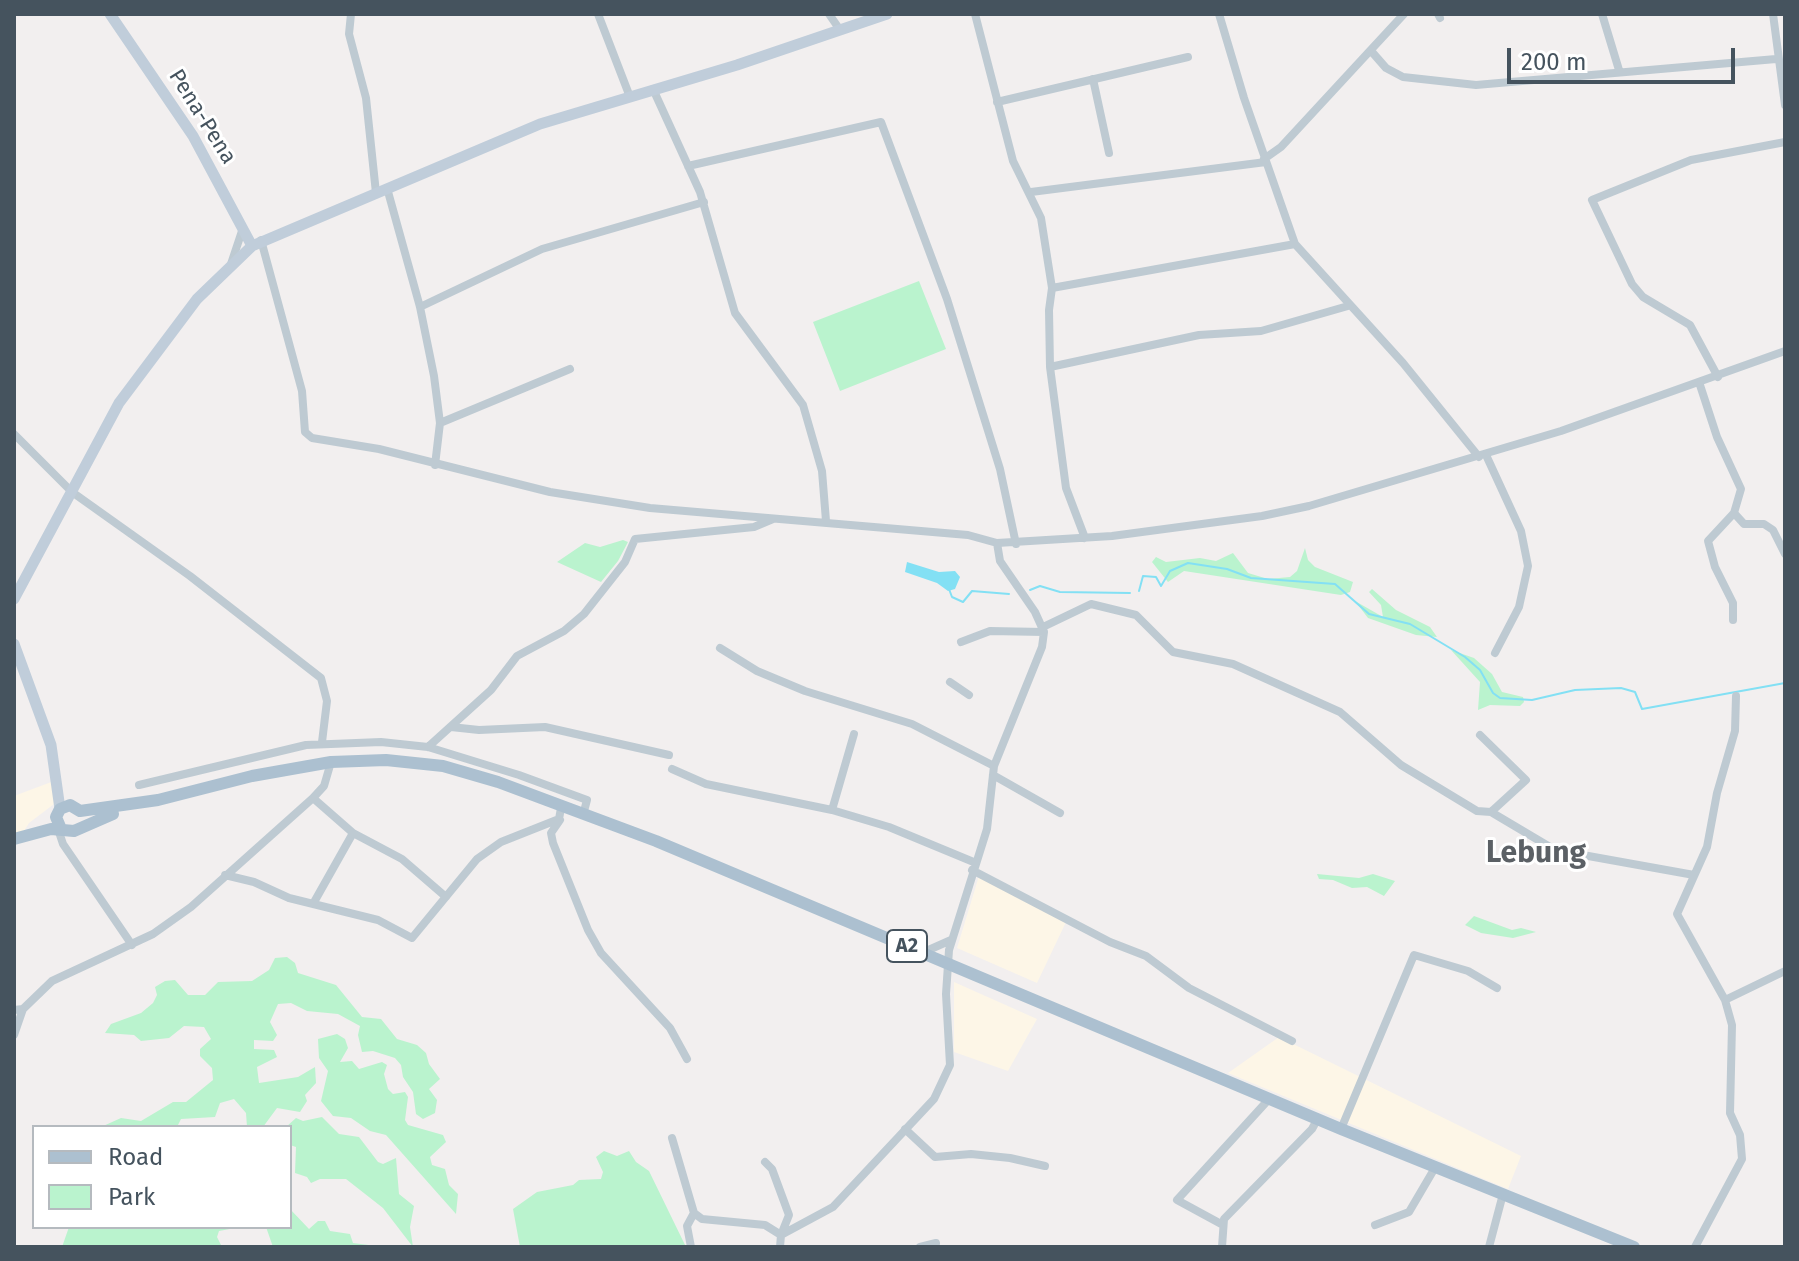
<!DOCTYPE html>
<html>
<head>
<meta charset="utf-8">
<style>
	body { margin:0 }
	#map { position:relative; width:1799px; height:1261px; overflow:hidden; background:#f2efef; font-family:"Fira Sans",sans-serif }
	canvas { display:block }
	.frame { position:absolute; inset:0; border:16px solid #45535e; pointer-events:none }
	.legend { position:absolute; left:32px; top:1125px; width:260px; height:104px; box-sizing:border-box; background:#fff; border:2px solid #b5babf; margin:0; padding:10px 14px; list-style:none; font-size:24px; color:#45535e }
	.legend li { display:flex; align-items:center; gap:16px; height:40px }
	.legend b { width:40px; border:2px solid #b5babf }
	.scale { position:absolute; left:1507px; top:48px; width:228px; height:36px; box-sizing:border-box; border:4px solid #45535e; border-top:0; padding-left:10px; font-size:24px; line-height:28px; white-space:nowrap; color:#45535e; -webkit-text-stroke:6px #fff; paint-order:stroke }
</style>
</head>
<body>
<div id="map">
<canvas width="1799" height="1261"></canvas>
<div class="frame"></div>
<ul class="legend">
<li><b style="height:10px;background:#acc0d0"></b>Road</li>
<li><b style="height:22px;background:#baf3ce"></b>Park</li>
</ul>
<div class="scale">200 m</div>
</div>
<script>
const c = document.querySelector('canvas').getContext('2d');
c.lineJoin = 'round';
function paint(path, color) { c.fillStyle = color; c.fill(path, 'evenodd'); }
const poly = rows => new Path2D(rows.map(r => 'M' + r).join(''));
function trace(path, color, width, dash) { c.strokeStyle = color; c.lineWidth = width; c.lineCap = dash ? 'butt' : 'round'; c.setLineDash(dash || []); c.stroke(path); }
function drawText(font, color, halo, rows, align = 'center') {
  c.font = font + ' "Fira Sans",sans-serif'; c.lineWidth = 6; c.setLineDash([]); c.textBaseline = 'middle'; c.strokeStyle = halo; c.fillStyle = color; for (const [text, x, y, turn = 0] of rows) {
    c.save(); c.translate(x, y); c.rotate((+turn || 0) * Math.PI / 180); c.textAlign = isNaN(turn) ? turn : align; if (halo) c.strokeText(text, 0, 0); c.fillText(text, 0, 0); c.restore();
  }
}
const commercial = poly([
	[54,781,58,801,29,823,14,847,14,796],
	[979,876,1066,922,1037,983,957,948],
	[954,982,1037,1019,1008,1071,954,1052],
	[1279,1037,1521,1156,1508,1189,1228,1073]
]);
const green = poly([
	[919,281,946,349,840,391,813,322],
	[623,540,628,542,618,561,601,582,557,562,585,543,600,547],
	[1305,548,1308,560,1315,567,1353,582,1350,592,1341,595,1184,571,1168,582,1152,562,1156,557,1166,562,1200,558,1216,561,1233,553,1248,573,1268,579,1290,577,1297,571],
	[1372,589,1396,610,1430,627,1437,637,1416,635,1368,618,1355,601,1383,617,1381,605,1369,592],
	[1451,650,1474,658,1492,674,1502,692,1523,697,1524,702,1520,706,1490,705,1478,710,1480,682],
	[1317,874,1359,878,1373,874,1395,881,1384,896,1367,887,1352,888,1333,880,1319,879],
	[1474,916,1512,930,1521,928,1536,932,1513,938,1481,933,1465,925],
	[287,957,295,963,298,973,336,985,362,1017,381,1019,397,1039,417,1045,426,1053,429,1064,440,1079,429,1089,437,1100,435,1113,423,1119,416,1114,413,1092,403,1077,401,1065,395,1058,373,1051,362,1052,358,1035,360,1026,338,1014,307,1011,291,1003,278,1004,270,1022,277,1035,273,1041,254,1040,254,1049,274,1050,277,1057,257,1067,259,1083,298,1077,315,1067,316,1083,305,1095,307,1101,300,1112,277,1108,263,1127,247,1127,246,1113,234,1099,220,1103,215,1117,181,1119,177,1127,101,1127,121,1118,141,1121,173,1102,186,1102,213,1080,212,1068,200,1056,200,1049,211,1039,204,1027,184,1026,169,1038,141,1041,134,1035,105,1033,111,1024,141,1013,153,1003,157,995,155,987,165,981,175,980,188,995,205,995,218,982,252,981,269,970,275,958],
	[337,1034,345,1039,348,1048,340,1062,352,1061,359,1069,382,1062,387,1065,384,1074,388,1089,393,1094,405,1092,408,1097,405,1120,408,1125,443,1135,446,1142,430,1157,432,1165,445,1169,449,1185,458,1194,456,1214,386,1135,370,1131,351,1118,333,1116,321,1101,328,1071,319,1058,318,1039],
	[322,1117,339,1134,359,1137,378,1162,383,1164,396,1158,399,1194,414,1206,410,1227,413,1247,383,1208,346,1179,320,1179,311,1183,307,1177,295,1173,296,1147,290,1145,290,1127,286,1127,296,1118,303,1121],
	[604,1151,617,1156,629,1151,636,1162,649,1171,686,1247,520,1247,513,1209,537,1192,573,1185,579,1180,601,1179,603,1172,596,1157],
	[290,1209,309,1229,318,1221,325,1221,330,1231,350,1234,353,1243,384,1247,273,1247,266,1227,290,1227],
	[69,1227,235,1227,235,1228,219,1231,217,1237,222,1247,62,1247]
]);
const water = poly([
	[907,562,939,572,955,571,960,577,955,589,948,591,937,583,905,572]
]);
const stream = poly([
	[949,589,952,597,963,602,972,591,1009,594],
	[1030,590,1040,586,1060,592,1130,593],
	[1139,591,1143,576,1156,577,1161,586,1170,571,1188,563,1227,569,1251,578,1335,584,1369,614,1410,624,1465,657,1480,670,1493,693,1500,698,1532,700,1575,690,1621,688,1635,692,1642,709,1785,683]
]);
const minor = poly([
	[351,14,349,34,366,98,376,193],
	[598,14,630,97],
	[829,14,840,30],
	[975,14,1013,161,1041,218,1052,288,1049,310,1050,367],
	[1219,14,1244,98,1295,244,1403,363,1479,457],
	[1438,14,1440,18],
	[1602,14,1619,70],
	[1773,14,1785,105],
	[1372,52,1386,68,1403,77,1476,85,1776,59],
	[1093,79,1109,153],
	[653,89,700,192,735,313,803,405,822,471,826,521],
	[997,102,1188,57],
	[1264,159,1281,147,1404,14],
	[688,166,881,122,947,299,1000,469,1016,544],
	[387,188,420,307,434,376,440,423,435,465],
	[1031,192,1266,162],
	[261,240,302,391,305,432,312,438,379,449,550,492,650,508,968,535,997,543,1112,536,1262,516,1309,506,1561,431,1785,351],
	[231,264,243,228],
	[1052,288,1295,244],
	[420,307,542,249,704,202],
	[1718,377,1690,325,1643,297,1632,284,1592,200,1691,160,1785,142],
	[1699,382,1717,437,1741,489,1734,513,1708,541,1715,567,1733,603,1733,620],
	[440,423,570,369],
	[14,434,72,492,190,576,321,678,327,701,322,742],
	[1486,455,1521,531,1528,566,1519,607,1495,653],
	[1734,513,1744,524,1764,524,1773,530,1785,554],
	[1085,538,1066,488,1050,367,1199,335,1261,331,1348,306],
	[1043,627,1091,604,1136,615,1173,652,1233,664,1340,712,1401,765,1477,811,1491,812,1555,850,1694,875],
	[961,642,990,631,1044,632],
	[720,648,757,671,805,691,912,724,994,766],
	[950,682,969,695],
	[451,727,479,730,545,727,669,755],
	[854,734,832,810,889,827,976,863],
	[1480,735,1526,780,1491,812],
	[428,747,491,690,517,656,564,631,584,614,625,562,635,539,754,527,773,519],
	[672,769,706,784,832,810],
	[993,775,1060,813],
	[139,785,306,745,381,742,428,747,519,775,587,800,583,815],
	[313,798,353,833,402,859,446,897],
	[560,820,551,833,553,843,588,930,601,953,670,1028,687,1059],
	[58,829,63,844,132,945],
	[972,870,1110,942,1146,956,1189,988,1292,1041],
	[225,875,254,882,289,898,378,920,412,938,477,859,501,842,559,819,561,808],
	[313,904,353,833],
	[924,952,951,940],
	[1725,1000,1785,971],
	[14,1010,23,1009,52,981,153,934,191,907,313,798,324,786,331,762],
	[14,1035,23,1009],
	[905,1129,935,1157,971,1154,1010,1158,1045,1166],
	[1341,1129,1414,955,1468,971,1497,988],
	[672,1138,694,1213,702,1219,765,1225,781,1235,789,1215,772,1169,765,1162],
	[1223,1225,1177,1200,1270,1098],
	[1375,1225,1409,1212,1436,1166],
	[691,1247,687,1226,694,1213],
	[780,1247,781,1235,833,1207,934,1099,950,1065,946,994,949,950,987,829,994,766,1042,647,1044,632,1035,612,1000,561,997,543],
	[920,1247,936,1243],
	[1222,1247,1224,1219,1312,1129,1318,1118],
	[1489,1247,1503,1194],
	[1695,1247,1742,1159,1740,1135,1730,1113,1732,1025,1725,1000,1677,914,1707,847,1717,793,1735,731,1736,696]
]);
const secondary = poly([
	[110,14,193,136,252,246],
	[14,599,119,403,197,299,252,246,540,124,737,65,887,14],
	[14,644,51,745,60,809]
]);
const primary = poly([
	[80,811,158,800,252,776,331,762,386,760,443,766,498,782,656,841,1341,1129,1634,1247],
	[61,829,56,817,60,809,70,805,80,811],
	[14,839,51,829,74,831,113,814]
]);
const shields = [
	[907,946,40]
];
const shieldNames = [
	["A2",907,946]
];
const streetNames = [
	["Pena-Pena",202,117,58]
];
const districtNames = [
	["Lebung",1536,854]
];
paint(commercial, '#fdf6e7');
paint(green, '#baf3ce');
paint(water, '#83e0f4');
trace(stream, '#83e0f4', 2);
trace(minor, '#becad2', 8);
trace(secondary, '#c0cdda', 11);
trace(primary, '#acc0d0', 12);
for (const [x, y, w] of shields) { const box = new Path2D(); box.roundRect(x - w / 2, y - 16, w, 32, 6); c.fillStyle = '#fff'; c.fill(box); trace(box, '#45535e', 2); }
drawText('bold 20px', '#45535e', null, shieldNames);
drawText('22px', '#45535e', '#fff', streetNames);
drawText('bold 30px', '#5b6065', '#fff', districtNames);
</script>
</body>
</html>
